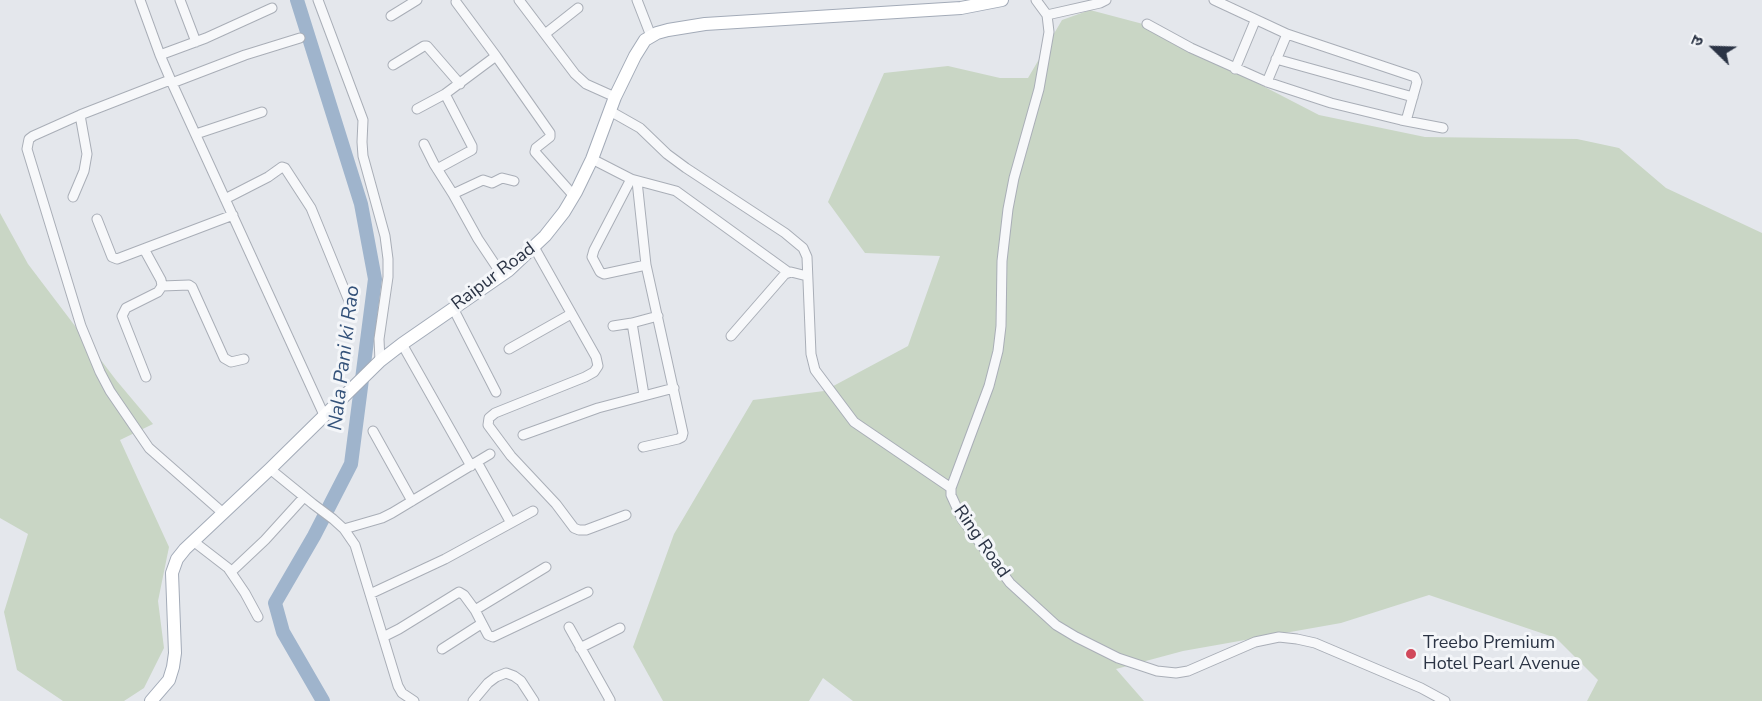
<!DOCTYPE html>
<html>
<head>
<meta charset="utf-8">
<style>
	body { margin:0 }
	#map { position:relative; width:1762px; height:701px; overflow:hidden; background:#e4e7ec; font-family:"Nunito Sans","Noto Sans Devanagari",sans-serif }
	canvas { display:block }
	.north { position:absolute; left:1684px; top:18px; width:60px; height:60px; -webkit-text-stroke:4px #f4f6f9; paint-order:stroke; rotate:293deg; font-size:16px; font-weight:700; line-height:24px; text-align:center; color:#2b3445 }
	.north::after { content:''; display:block; margin:auto; width:21px; height:27px; background:#2b3445; clip-path:polygon(50% 0,100% 100%,50% 72%,0 100%) }
</style>
</head>
<body>
<div id="map">
<canvas width="1762" height="701"></canvas>
<div class="north">उ</div>
</div>
<script>
const c = document.querySelector('canvas').getContext('2d');
c.lineJoin = 'round';
function paint(path, color) { c.fillStyle = color; c.fill(path, 'evenodd'); }
const poly = rows => new Path2D(rows.map(r => 'M' + r).join(''));
function trace(path, color, width, dash) { c.strokeStyle = color; c.lineWidth = width; c.lineCap = dash ? 'butt' : 'round'; c.setLineDash(dash || []); c.stroke(path); }
function drawText(font, color, halo, rows, align = 'center') {
  c.font = font + ' "Nunito Sans",sans-serif'; c.lineWidth = 6; c.setLineDash([]); c.textBaseline = 'middle'; c.strokeStyle = halo; c.fillStyle = color; for (const [text, x, y, turn = 0] of rows) {
    c.save(); c.translate(x, y); c.rotate((+turn || 0) * Math.PI / 180); c.textAlign = isNaN(turn) ? turn : align; if (halo) c.strokeText(text, 0, 0); c.fillText(text, 0, 0); c.restore();
  }
}
const green = poly([
	[1090,10,1143,24,1319,115,1425,137,1577,139,1619,148,1666,188,1762,233,1762,701,1587,701,1598,680,1556,638,1429,595,1341,623,1183,651,1116,669,1144,701,853,701,823,678,809,701,663,701,633,647,674,534,753,400,824,391,908,346,940,256,865,253,828,202,884,73,948,66,1000,78,1028,78,1062,20],
	[0,213,28,264,116,380,153,424,120,440,169,547,158,601,164,648,144,688,124,701,63,701,17,670,4,612,28,534,0,518]
]);
const river = poly([
	[297,0,361,204,375,279,351,464,314,536,275,603,283,632,323,701]
]);
const minor = poly([
	[140,0,160,55,172,83,324,415],
	[180,0,196,42],
	[318,0,363,120,362,142,363,156,385,236,388,259,388,277,379,339,380,361],
	[519,0,575,74,586,84,615,97],
	[637,0,651,36],
	[1036,0,1047,15,1049,32,1039,89,1014,178,1008,209,1002,261,1001,326,998,351,989,386,951,488,951,495,962,519,1010,583,1056,625,1076,637,1118,658,1157,671,1176,673,1188,671,1255,642,1279,637,1297,639,1315,643,1421,688,1445,701],
	[1214,0,1287,34,1415,77,1417,82,1406,121],
	[456,2,496,56],
	[1047,15,1100,3,1106,0],
	[391,16,417,0],
	[1147,24,1191,48,1267,82,1331,103,1401,120,1443,128],
	[545,34,578,8],
	[160,55,206,38,272,8],
	[1276,59,1413,97],
	[393,65,424,46,427,46,460,84],
	[1235,69,1255,21],
	[170,80,80,115,33,136,29,139,27,149,81,326,100,372,110,391,149,448,223,513],
	[1267,82,1287,34],
	[172,83,245,55,300,38],
	[445,94,496,56,550,133,550,137,536,148,535,152,574,196],
	[417,109,445,94,472,146,472,150,437,169],
	[610,111,640,128,667,154,686,168,785,233,803,248,807,257,811,354,815,370,854,422,951,488],
	[196,134,262,112],
	[424,144,434,164,453,194],
	[592,159,631,179,676,191,788,272],
	[631,179,594,250,592,257,600,272,604,274,646,265,683,433,682,437,678,439,643,447],
	[637,181,646,265],
	[73,197,84,171,87,154,80,115],
	[225,199,268,177,282,167,285,168,311,208,349,301],
	[97,219,112,257,117,259,233,215],
	[534,247,596,357,598,366,594,372,585,377,495,413,489,418,488,425,511,456,556,504,574,528,579,530,586,530,626,515],
	[144,249,161,280,162,286,158,292,126,308,122,316,146,377],
	[502,275,478,239,453,194,483,180,492,183,502,178,514,181],
	[162,286,189,285,192,287,224,358,231,362,244,359],
	[453,308,496,392],
	[632,323,644,395],
	[613,326,632,323,658,316],
	[731,336,785,274,791,272,807,276],
	[402,344,471,466],
	[509,349,571,314],
	[373,431,412,501],
	[523,435,598,408,674,388],
	[477,462,511,523],
	[270,469,313,504,333,519,344,529,355,545,398,686,402,693,414,701],
	[344,529,382,518,392,513,490,454],
	[193,541,228,568,245,593,258,617],
	[231,572,265,540,304,497],
	[370,594,445,559,533,511],
	[475,610,546,567],
	[569,627,610,700,609,701],
	[383,637,399,629,459,592,464,595,475,610,488,635,493,637,588,592],
	[580,648,620,628],
	[442,649,481,624],
	[473,701,488,683,496,677,506,673,514,676,521,681,534,701]
]);
const major = poly([
	[151,701,169,680,173,667,175,653,172,573,177,559,185,549,270,469,380,361,402,344,509,270,545,236,564,212,576,192,592,159,615,97,635,56,645,40,657,33,668,30,705,24,961,8,1002,0]
]);
const markers = [
	[1411,654,6,"#d1495b"]
];
const streetNames = [
	["Raipur Road",494,277,-37],
	["Ring Road",981,542,55]
];
const poiNames = [
	["Treebo Premium",1423,644],
	["Hotel Pearl Avenue",1423,665]
];
const waterNames = [
	["Nala Pani ki Rao",345,358,-83]
];
paint(green, '#c9d6c5');
trace(river, '#9fb4cc', 14);
trace(minor, '#a9aeb7', 11);
trace(major, '#a3abb8', 14);
trace(minor, '#f7f8fa', 9);
trace(major, '#fff', 12);
for (const [x, y, r, color] of markers) { const dot = new Path2D(); dot.arc(x, y, r, 0, 2 * Math.PI); c.fillStyle = color; c.fill(dot); trace(dot, '#f4f6f9', 2); }
drawText('18px', '#2b3445', '#f4f6f9', streetNames);
drawText('18px', '#2b3445', '#f4f6f9', poiNames, 'left');
drawText('italic 20px', '#34527a', '#f4f6f9', waterNames);
</script>
</body>
</html>
